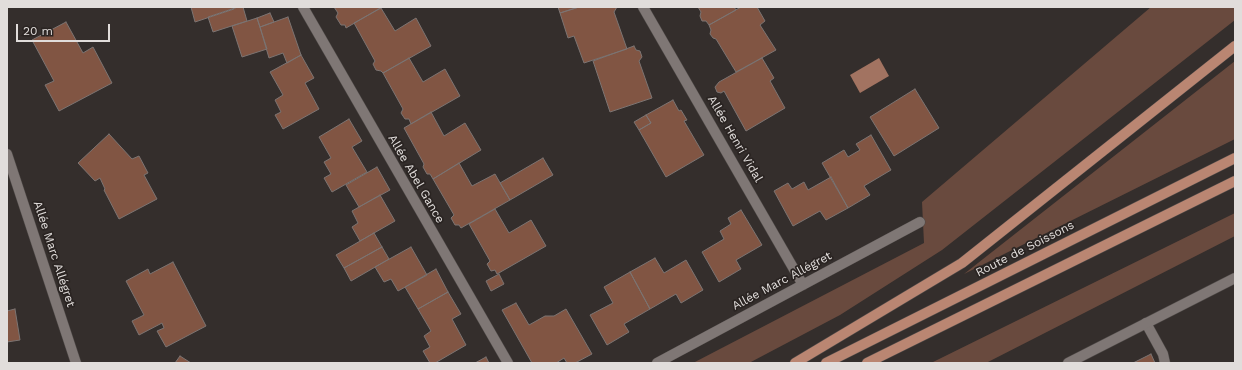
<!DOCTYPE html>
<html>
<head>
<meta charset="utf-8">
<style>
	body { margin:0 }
	#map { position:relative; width:1242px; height:370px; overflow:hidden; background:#342e2c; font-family:"Work Sans",sans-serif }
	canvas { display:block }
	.frame { position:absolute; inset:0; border:8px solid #e1dddb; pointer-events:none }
	.scale { position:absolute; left:16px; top:24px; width:94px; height:18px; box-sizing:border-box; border:2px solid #e1dddb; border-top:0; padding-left:5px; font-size:12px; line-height:14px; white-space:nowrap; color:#e1dddb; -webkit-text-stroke:3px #2a2422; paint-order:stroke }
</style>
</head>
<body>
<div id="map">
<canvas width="1242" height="370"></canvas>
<div class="frame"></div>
<div class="scale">20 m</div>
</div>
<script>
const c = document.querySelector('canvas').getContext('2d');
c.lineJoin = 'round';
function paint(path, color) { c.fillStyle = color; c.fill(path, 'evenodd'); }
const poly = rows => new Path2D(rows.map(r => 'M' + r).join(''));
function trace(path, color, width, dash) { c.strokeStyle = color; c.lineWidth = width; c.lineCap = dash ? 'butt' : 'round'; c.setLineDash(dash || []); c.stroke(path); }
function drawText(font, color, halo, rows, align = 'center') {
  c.font = font + ' "Work Sans",sans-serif'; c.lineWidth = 3.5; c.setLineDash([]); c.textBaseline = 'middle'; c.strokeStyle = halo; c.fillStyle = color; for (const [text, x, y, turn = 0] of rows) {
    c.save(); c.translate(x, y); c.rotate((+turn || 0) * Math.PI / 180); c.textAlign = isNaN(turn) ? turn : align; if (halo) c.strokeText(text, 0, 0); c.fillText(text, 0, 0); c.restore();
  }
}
const green = poly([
	[1151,7,1235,7,1235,20,942,250,840,315,749,363,693,363,924,243,922,202],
	[1235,61,1235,139,964,274],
	[1235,213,1235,236,986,363,931,363]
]);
const water = poly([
	[879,58,889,76,860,93,850,75]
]);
const building = poly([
	[191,7,233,7,234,9,195,22,191,7],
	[238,7,243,7,247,21,213,32,208,17,238,7],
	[334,7,382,7,346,28,345,25,341,25,336,17,338,13,334,7],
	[558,7,579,7,560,13,558,7],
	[579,7,617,7,614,12,627,49,584,63,574,36,568,38,560,13,579,7],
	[698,7,734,7,736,10,709,25,706,21,702,21,700,16,701,12,698,7],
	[741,7,757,7,765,21,760,25,776,50,736,72,716,39,713,38,710,34,711,30,709,25,741,7],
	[381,8,395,31,416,18,431,46,383,73,381,71,376,70,373,64,375,61,354,23,381,8],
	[270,13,274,22,260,27,257,18,270,13],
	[288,17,301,55,287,63,283,53,269,58,260,27,288,17],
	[257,18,267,49,242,57,232,26,257,18],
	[66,22,83,53,93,47,112,83,59,111,45,85,54,81,32,40,66,22],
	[634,46,636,50,640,51,642,57,639,61,652,98,610,112,593,61,634,46],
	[301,55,314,78,305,83,319,109,283,129,275,115,281,112,275,100,283,95,270,72,301,55],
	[409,58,423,82,445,69,460,96,411,124,409,119,405,119,401,113,403,109,383,73,409,58],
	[762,58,774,78,770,81,785,108,746,131,724,91,721,93,717,92,715,87,719,82,762,58],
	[915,89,939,128,894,156,870,117,915,89],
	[673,100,679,111,681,110,687,120,684,121,704,155,666,177,639,130,651,123,646,115,673,100],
	[431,112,444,136,465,123,481,150,433,179,430,174,427,174,423,167,424,164,404,128,431,112],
	[646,115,651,123,639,130,634,122,646,115],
	[349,119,362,141,352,147,367,172,332,192,324,178,331,174,324,162,331,158,319,137,349,119],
	[109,134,132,159,139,156,148,173,144,175,157,199,119,219,104,190,105,189,100,178,95,181,78,163,109,134],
	[871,135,891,170,864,186,870,195,848,208,822,163,844,150,848,157,860,150,856,144,871,135],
	[543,158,553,175,510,200,500,183,543,158],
	[459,163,472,186,495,174,510,200,461,228,459,225,455,225,451,218,454,215,433,179,459,163],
	[377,167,390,190,359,207,346,185,377,167],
	[831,177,848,208,826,220,820,211,793,226,774,191,788,183,792,189,804,182,808,190,831,177],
	[380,195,395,221,360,241,352,227,358,223,352,211,380,195],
	[495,209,509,233,531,220,546,246,497,274,495,270,491,271,487,264,490,261,469,224,495,209],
	[741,210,762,245,736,260,741,269,719,282,702,252,724,239,720,231,731,224,728,218,741,210],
	[374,233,382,247,344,268,336,255,374,233],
	[382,247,389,259,351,281,344,268,382,247],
	[411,247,427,275,398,291,391,279,384,282,375,267,411,247],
	[655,258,664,273,686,260,703,290,681,303,676,294,650,309,630,272,655,258],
	[173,262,206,326,166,347,157,331,164,328,162,323,139,335,132,321,144,315,126,281,148,269,150,274,173,262],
	[436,269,448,292,418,309,405,287,436,269],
	[630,272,650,309,624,324,629,332,607,345,590,315,613,303,604,287,630,272],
	[499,274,504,284,491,291,486,281,499,274],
	[448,292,461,314,452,319,466,345,435,363,430,363,423,351,430,347,424,336,431,331,418,309,448,292],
	[516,303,529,325,545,316,554,316,566,309,592,354,575,363,567,363,564,358,556,363,532,363,502,310,516,303],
	[15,309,20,340,7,342,7,311,15,309],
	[1151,354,1155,363,1133,363,1151,354],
	[180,356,191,363,175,363,180,356],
	[486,357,489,363,475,363,486,357]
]);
const service = poly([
	[1146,323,1163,354,1165,363]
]);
const minor = poly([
	[303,7,508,363],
	[643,7,803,285],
	[7,154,76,363],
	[657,363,920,222],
	[1068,363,1235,278]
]);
const primary = poly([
	[795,363,962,263,1235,46],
	[826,363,1235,158],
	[867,363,1235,181]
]);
const streetNames = [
	["Allée Henri Vidal",735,139,60],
	["Allée Abel Gance",416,179,60],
	["Route de Soissons",1025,249,-27],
	["Allée Marc Allégret",54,254,72],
	["Allée Marc Allégret",782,281,-28]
];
paint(green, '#694a3e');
paint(water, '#a27361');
paint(building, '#815543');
trace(building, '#7c7472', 1);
trace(service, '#4f4a48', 11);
trace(minor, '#4f4a48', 11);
trace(primary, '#4f4a48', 11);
trace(service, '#7f7775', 10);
trace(minor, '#7f7775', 10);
trace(primary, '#ba8672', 10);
drawText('12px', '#e1dddb', '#2a2422', streetNames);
</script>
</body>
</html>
